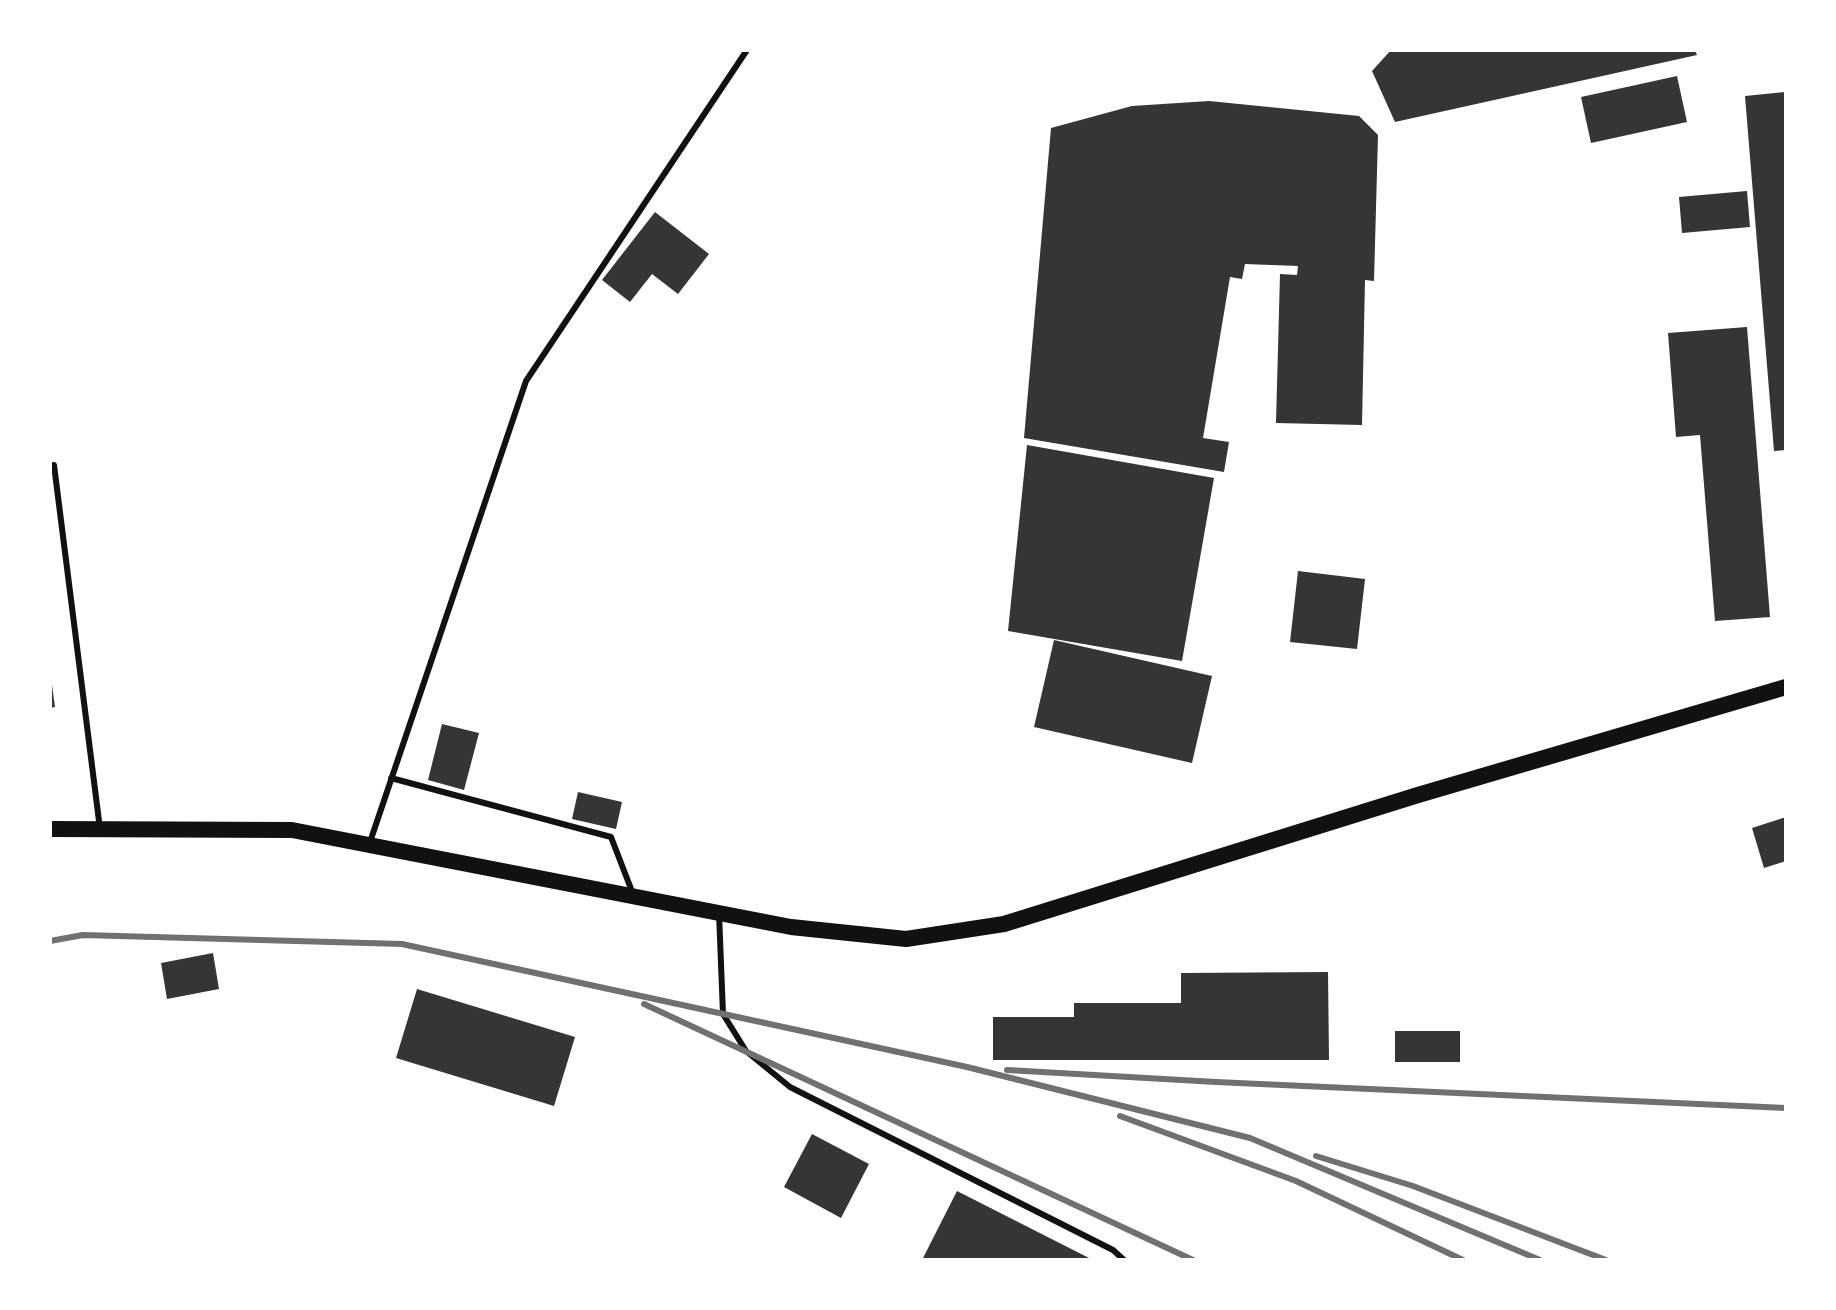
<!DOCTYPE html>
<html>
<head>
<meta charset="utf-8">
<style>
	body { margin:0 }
	#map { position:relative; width:1836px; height:1310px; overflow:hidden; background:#fff; font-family:Ubuntu,sans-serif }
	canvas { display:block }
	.frame { position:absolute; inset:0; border:52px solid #fff; pointer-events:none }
</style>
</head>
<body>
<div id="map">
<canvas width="1836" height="1310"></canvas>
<div class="frame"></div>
</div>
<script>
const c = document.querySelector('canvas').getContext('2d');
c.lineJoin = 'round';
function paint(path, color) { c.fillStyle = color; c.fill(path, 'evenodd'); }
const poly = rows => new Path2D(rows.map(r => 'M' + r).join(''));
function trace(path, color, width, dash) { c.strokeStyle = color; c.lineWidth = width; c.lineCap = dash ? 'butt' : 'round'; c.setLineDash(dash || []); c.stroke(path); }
const building = poly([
	[1391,50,1695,50,1697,55,1395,122,1372,71],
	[1677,76,1687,122,1591,143,1581,97],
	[1785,92,1786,450,1774,451,1745,96],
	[1209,101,1359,116,1378,135,1374,281,1365,280,1362,425,1276,423,1280,274,1297,275,1298,266,1245,264,1242,279,1230,277,1203,438,1229,442,1224,472,1024,438,1051,128,1132,106],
	[1747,191,1750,227,1682,233,1679,197],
	[655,212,709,254,678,294,652,274,630,302,602,280],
	[1747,327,1770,617,1715,621,1700,435,1676,437,1668,333],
	[1027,445,1214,478,1182,661,1008,631],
	[1298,571,1365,579,1357,649,1290,642],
	[1054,640,1212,676,1192,763,1034,727],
	[52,685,55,707,50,708,50,686],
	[442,724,479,733,464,790,428,780],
	[578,792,622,802,616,829,572,819],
	[1786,817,1786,861,1764,868,1752,828],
	[213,953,219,989,167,999,161,963],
	[1328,972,1329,1060,993,1060,993,1017,1074,1017,1074,1003,1181,1003,1181,973],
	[417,989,575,1037,554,1106,396,1058],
	[1395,1031,1460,1031,1460,1062,1395,1062],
	[812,1134,869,1164,841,1218,784,1187],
	[957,1191,1093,1260,922,1260]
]);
const service = poly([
	[54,465,100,829],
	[391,778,611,837,633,894],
	[370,842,526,381,747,50],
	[719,913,723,1014,746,1051,790,1087,1113,1250,1124,1260]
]);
const secondary = poly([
	[50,829,292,830,791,927,906,939,1004,924,1418,795,1786,687]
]);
const rail = poly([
	[50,941,83,935,402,944,967,1067,1250,1138,1540,1260],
	[644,1004,1193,1260],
	[1007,1070,1216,1082,1786,1108],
	[1120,1116,1296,1181,1463,1260],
	[1316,1156,1413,1186,1606,1260]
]);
paint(building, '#353535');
trace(service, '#111', 6);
trace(secondary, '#111', 16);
trace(rail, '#707070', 6);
</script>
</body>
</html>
